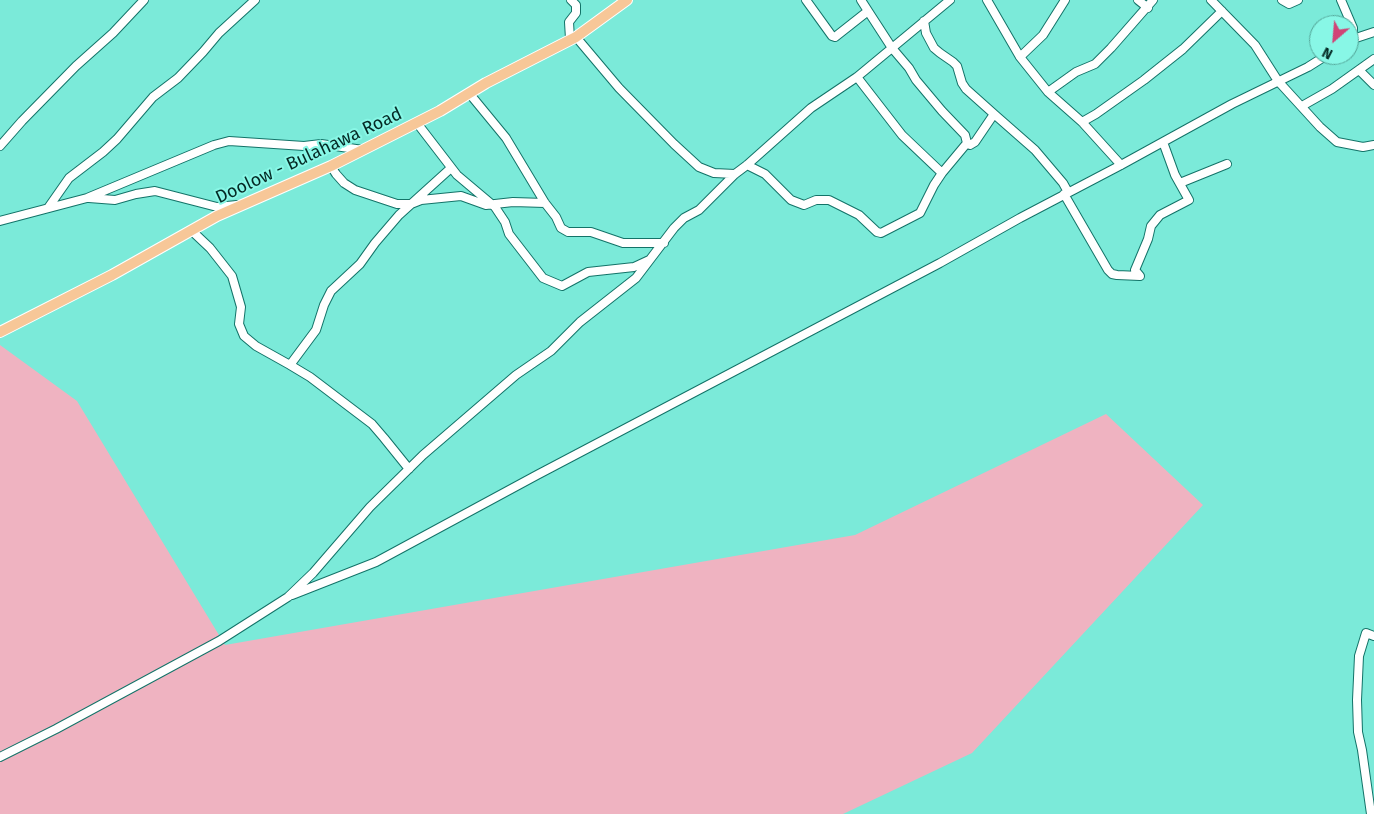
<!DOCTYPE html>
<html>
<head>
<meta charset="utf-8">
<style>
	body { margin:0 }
	#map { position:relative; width:1374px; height:814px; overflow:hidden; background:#7bead9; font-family:"Fira Sans",sans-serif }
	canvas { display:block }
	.north { position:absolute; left:1309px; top:15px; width:50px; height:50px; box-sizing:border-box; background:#88f7e6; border:1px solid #53a598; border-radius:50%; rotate:207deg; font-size:14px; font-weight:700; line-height:20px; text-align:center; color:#042924 }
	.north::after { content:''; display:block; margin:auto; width:18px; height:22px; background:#d04476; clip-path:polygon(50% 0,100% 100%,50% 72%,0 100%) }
</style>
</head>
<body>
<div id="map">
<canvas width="1374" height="814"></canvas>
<div class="north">N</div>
</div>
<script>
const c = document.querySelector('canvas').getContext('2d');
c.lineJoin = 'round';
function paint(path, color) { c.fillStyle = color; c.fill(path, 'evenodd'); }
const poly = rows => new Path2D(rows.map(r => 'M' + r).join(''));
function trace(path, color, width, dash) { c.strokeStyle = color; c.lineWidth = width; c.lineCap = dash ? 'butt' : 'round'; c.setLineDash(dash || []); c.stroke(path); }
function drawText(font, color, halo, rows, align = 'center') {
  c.font = font + ' "Fira Sans",sans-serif'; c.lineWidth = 4; c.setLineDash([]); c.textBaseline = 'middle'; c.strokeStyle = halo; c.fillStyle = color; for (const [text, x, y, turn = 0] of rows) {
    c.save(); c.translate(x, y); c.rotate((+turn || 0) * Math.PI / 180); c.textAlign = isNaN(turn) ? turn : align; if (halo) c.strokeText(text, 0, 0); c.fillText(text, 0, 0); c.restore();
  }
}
const green = poly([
	[0,345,77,401,225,645,855,535,1106,414,1203,505,972,753,843,814,0,814]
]);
const minor = poly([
	[806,0,832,36,835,37,868,11,892,48,909,68,916,80,942,111,965,135,967,143,970,145,975,142,994,114,1035,150,1063,183,1068,192],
	[861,0,868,11],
	[987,0,1020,57,1048,92,1082,122,1121,165],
	[1138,0,1148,8],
	[1211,0,1255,45,1278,81,1320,127,1337,142,1363,147,1374,145],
	[1282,0,1289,4,1298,0],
	[1341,0,1353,28,1353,38],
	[924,21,926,33,934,48,940,53,953,62,957,66,962,83,966,89,994,114],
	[576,37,619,88,674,144,699,167,714,173,735,174],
	[570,39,569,22,576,13,576,5,571,0],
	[1350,40,1374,32],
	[1020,57,1043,35,1065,0],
	[1359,70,1374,85],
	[857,77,902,135,942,173,967,143],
	[1048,92,1076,72,1095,64,1111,48,1153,0],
	[469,93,506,138,545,203,556,217,561,228,568,232,591,232,623,243,664,243],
	[1302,106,1332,89,1374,59],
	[1082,122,1096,114,1144,80,1183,49,1222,11],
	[417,123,457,175,495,207,505,222,509,234,543,278,562,286,588,272,634,267,649,260],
	[0,146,22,121,76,66,113,33,144,0],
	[747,165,765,174,791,200,804,205,816,200,829,200,859,215,877,232,881,233,920,213,934,185,942,173],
	[331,166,336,174,344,183,355,190,397,204,411,204,421,200,461,196,486,205,513,202,545,203],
	[1180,183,1227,164],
	[1064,194,1108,270,1112,274,1117,275,1140,276,1135,270,1148,239,1151,226,1160,215,1189,200,1175,175,1163,142],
	[89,198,115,200,136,194,155,191,217,207,237,205],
	[48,208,69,178,103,152,117,139,153,97,178,78,203,52,219,33,255,0],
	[0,221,87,198,214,145,229,141,304,146,321,144,363,150],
	[192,231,210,248,232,276,241,307,239,324,244,336,256,346,290,365,310,377,372,424,384,438,409,469],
	[290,365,316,330,324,305,331,291,360,264,375,243,399,215,451,168],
	[292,595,376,562,537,475,940,263,1020,218,1121,165,1232,104,1308,67,1327,55],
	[0,757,56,729,219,641,288,597,313,573,370,507,423,455,516,375,551,351,580,322,636,278,674,228,684,218,699,210,735,174,747,165,811,108,857,77,950,0],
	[1371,814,1362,750,1358,732,1357,700,1359,656,1366,633,1374,636]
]);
const major = poly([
	[0,332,112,275,217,216,331,166,440,111,486,83,576,37,627,0]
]);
const streetNames = [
	["Doolow - Bulahawa Road",309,156,-25]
];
paint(green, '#efb3c1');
trace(minor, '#137368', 10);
trace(major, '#fff', 12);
trace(minor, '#fff', 8);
trace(major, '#f7c798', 10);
drawText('18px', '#042924', '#88f7e6', streetNames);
</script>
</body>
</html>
